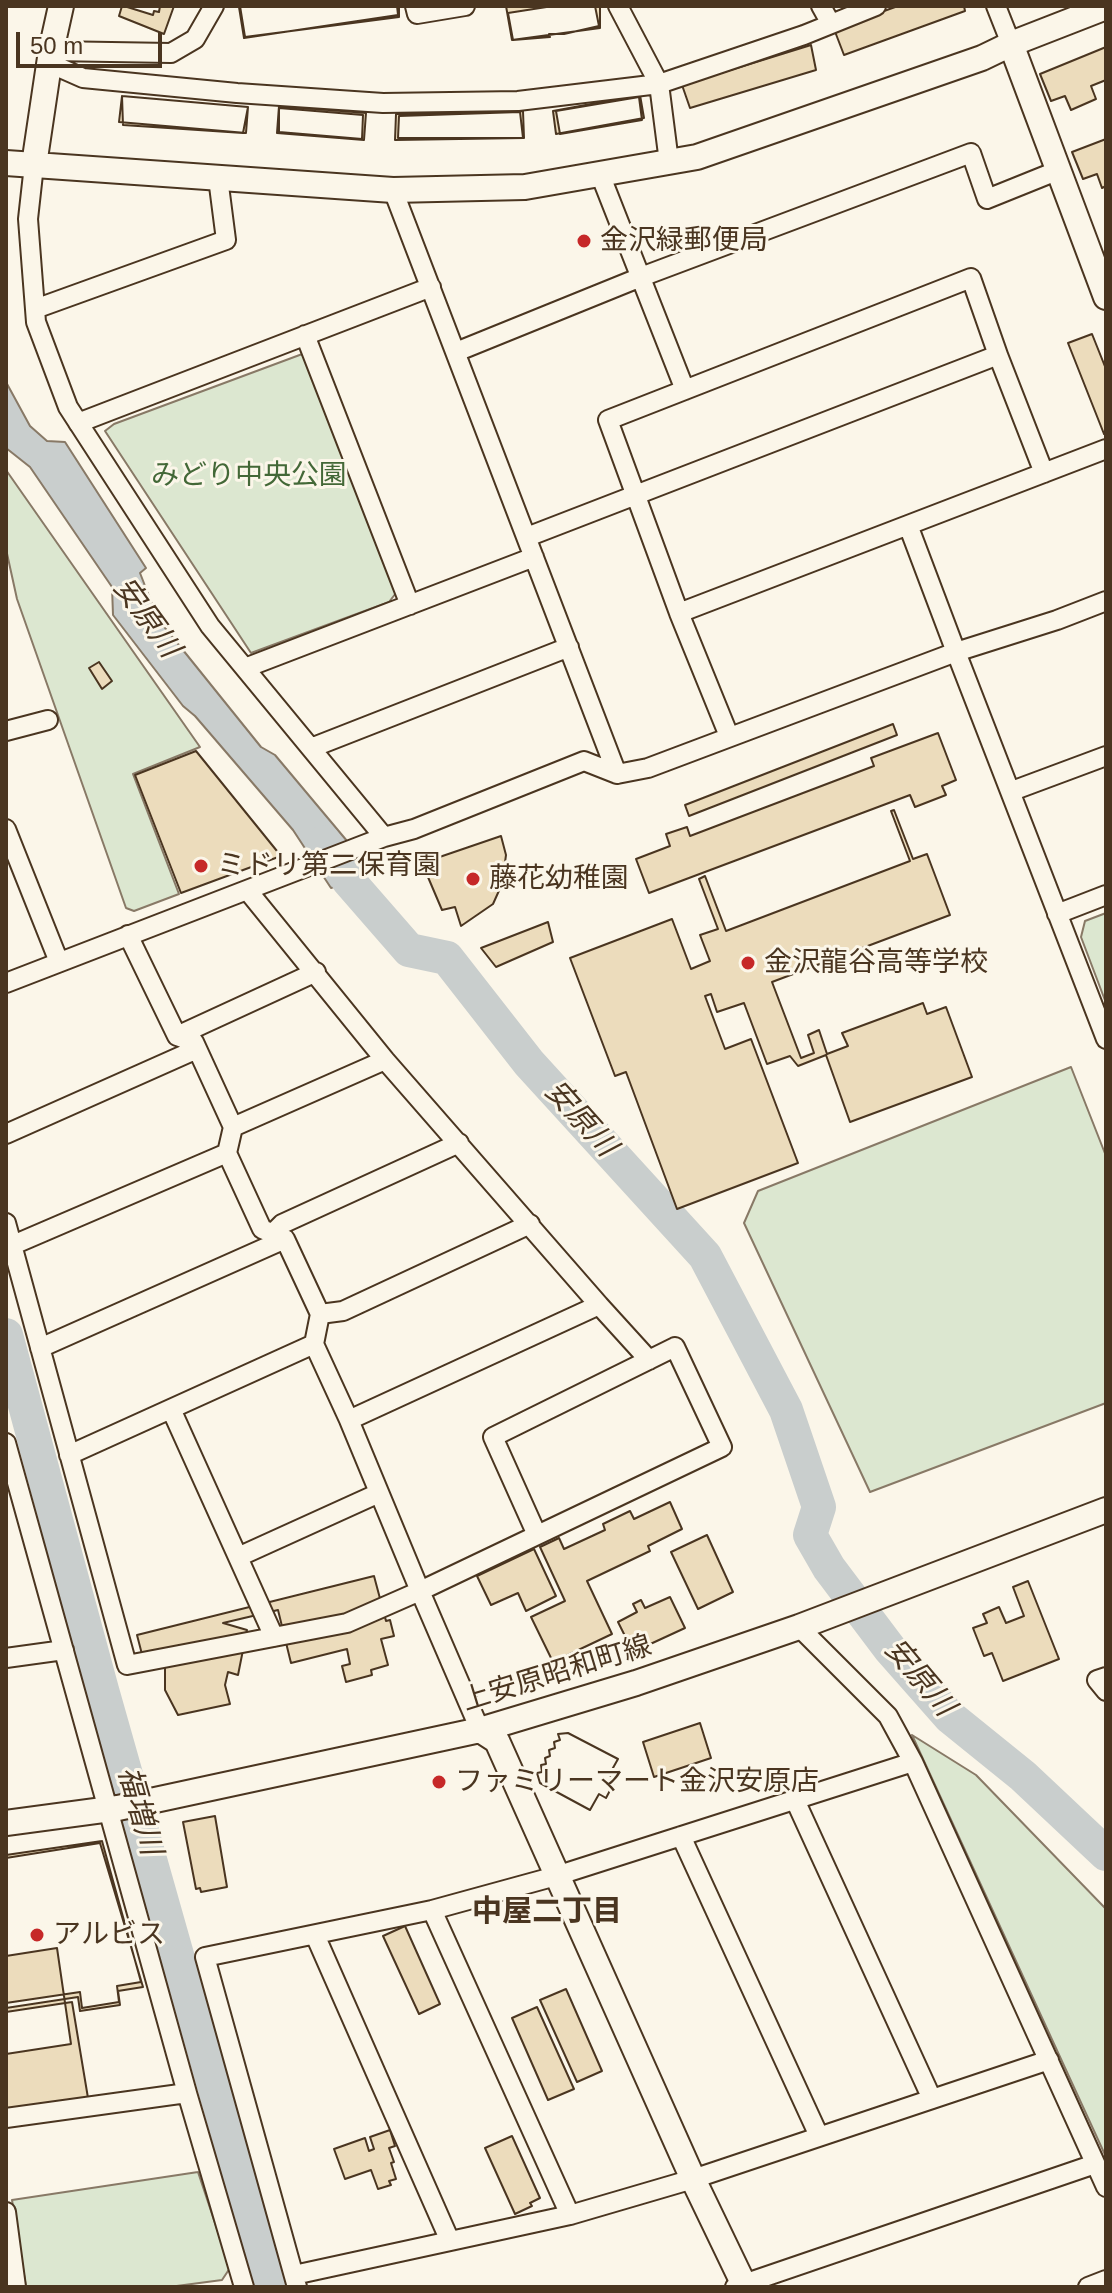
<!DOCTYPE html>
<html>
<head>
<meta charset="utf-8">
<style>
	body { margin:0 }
	#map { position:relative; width:1112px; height:2293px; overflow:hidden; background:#fbf6e9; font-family:Arial,sans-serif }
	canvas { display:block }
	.frame { position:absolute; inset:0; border:8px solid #4a3520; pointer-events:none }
	.scale { position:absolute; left:16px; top:32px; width:146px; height:36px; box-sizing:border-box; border:4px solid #4a3520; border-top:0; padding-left:10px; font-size:24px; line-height:28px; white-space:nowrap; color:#4a3520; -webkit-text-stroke:6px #fbf6e9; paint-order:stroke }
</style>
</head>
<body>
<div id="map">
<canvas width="1112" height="2293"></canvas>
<div class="frame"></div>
<div class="scale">50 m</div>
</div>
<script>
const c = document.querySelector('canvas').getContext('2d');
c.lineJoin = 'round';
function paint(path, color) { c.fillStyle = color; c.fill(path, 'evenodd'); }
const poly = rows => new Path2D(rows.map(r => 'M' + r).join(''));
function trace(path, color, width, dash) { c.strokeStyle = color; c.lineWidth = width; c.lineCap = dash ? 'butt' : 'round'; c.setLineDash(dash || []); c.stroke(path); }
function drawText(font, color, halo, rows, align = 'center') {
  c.font = font + ' Arial,"Noto Sans JP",sans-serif'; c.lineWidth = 6; c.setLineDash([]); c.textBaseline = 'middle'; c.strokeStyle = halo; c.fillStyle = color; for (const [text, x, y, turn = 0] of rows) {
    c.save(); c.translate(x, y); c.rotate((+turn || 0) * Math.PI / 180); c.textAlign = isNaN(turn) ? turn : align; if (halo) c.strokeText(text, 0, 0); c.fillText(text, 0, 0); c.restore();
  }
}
const green = poly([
	[305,353,396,593,389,602,251,653,105,431,114,424,305,353],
	[6,470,200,747,133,774,179,894,134,911,126,908,17,599,6,549,6,470],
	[1106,913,1106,1003,1081,937,1085,921,1106,913],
	[1071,1067,1106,1156,1106,1403,870,1492,744,1223,758,1191,1071,1067],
	[912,1735,976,1775,1106,1909,1106,2157,912,1735],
	[198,2172,230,2268,222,2280,169,2287,26,2287,12,2200,198,2172]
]);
const water = poly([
	[6,382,30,426,47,441,65,442,146,568,140,573,158,619,261,747,275,755,368,866,369,874,331,888,293,830,195,716,183,706,113,615,112,587,30,467,6,448,6,382]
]);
const river = poly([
	[324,842,348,880,409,950,447,958,529,1063,705,1256,786,1410,819,1507,810,1535,829,1568,890,1649,950,1717,1023,1776,1106,1854],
	[6,1335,102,1690,271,2287]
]);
const building = poly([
	[122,6,174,6,164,34,119,16,122,6],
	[124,6,160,6,159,12,154,11,153,15,124,6],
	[240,6,399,6,399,17,245,37,240,6],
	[397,6,398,15,244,38,239,7,397,6],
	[506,6,600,6,600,28,512,40,506,6],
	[553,6,595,6,599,26,564,34,549,34,550,37,513,40,508,13,553,6],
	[898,6,964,6,965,11,844,55,834,29,898,6],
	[811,45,816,70,690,108,682,85,811,45],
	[1106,47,1106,80,1091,86,1096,99,1071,110,1065,96,1051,101,1040,74,1106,47],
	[640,95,644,118,556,134,553,111,640,95],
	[122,96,248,107,243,133,123,125,122,96],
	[122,96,248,107,246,133,119,122,122,96],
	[639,97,642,120,560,134,556,111,639,97],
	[279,106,366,113,364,140,277,133,279,106],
	[279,108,363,115,362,139,279,132,279,108],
	[523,111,524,138,395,140,396,114,523,111],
	[520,112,523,138,398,138,399,116,520,112],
	[1106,139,1106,186,1102,188,1097,174,1083,179,1072,152,1106,139],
	[1092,334,1106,369,1106,433,1104,434,1068,343,1092,334],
	[99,662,112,681,102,689,89,668,99,662],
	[893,724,897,735,689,816,685,805,893,724],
	[938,733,956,780,942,786,946,795,915,807,910,795,649,893,636,859,670,846,666,834,687,827,690,836,874,766,871,758,938,733],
	[196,751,281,856,181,893,135,775,196,751],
	[894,810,913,859,927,854,950,915,772,982,801,1058,814,1053,808,1035,819,1030,827,1054,848,1046,842,1033,923,1003,927,1014,946,1007,972,1077,850,1122,826,1055,798,1066,790,1056,767,1064,744,1003,717,1012,711,994,705,996,725,1049,751,1039,798,1163,677,1209,626,1072,615,1076,570,958,672,919,691,969,710,961,700,935,718,929,699,879,705,876,726,931,910,861,891,811,894,810],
	[501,836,506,855,502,884,493,904,461,926,455,907,442,910,422,863,501,836],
	[548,922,553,942,496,967,481,948,548,922],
	[670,1502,682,1529,648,1546,650,1551,587,1581,612,1634,553,1662,531,1617,565,1601,540,1547,559,1538,564,1549,605,1530,603,1524,630,1511,634,1519,670,1502],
	[707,1535,733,1592,698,1609,671,1552,707,1535],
	[534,1549,556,1596,526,1611,518,1593,491,1605,477,1576,534,1549],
	[374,1576,386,1621,390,1620,394,1636,381,1639,388,1665,371,1670,372,1675,346,1682,342,1666,350,1664,347,1649,291,1663,278,1610,223,1623,247,1630,238,1675,228,1672,225,1685,230,1704,178,1715,165,1690,165,1661,145,1666,137,1635,374,1576],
	[1028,1581,1059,1659,1003,1681,992,1653,984,1656,973,1628,987,1623,983,1614,999,1607,1006,1623,1024,1616,1013,1587,1028,1581],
	[670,1597,685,1628,633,1652,618,1622,637,1612,633,1604,641,1600,645,1608,670,1597],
	[700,1723,711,1758,654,1777,643,1742,700,1723],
	[568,1733,618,1759,609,1775,616,1779,606,1798,599,1794,590,1810,540,1783,537,1773,542,1772,541,1765,546,1764,545,1758,550,1756,549,1750,555,1748,554,1742,560,1740,558,1734,568,1733],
	[568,1733,618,1759,609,1775,616,1779,606,1798,599,1794,590,1810,540,1783,537,1773,542,1772,541,1765,546,1764,545,1758,550,1756,549,1750,555,1748,554,1742,560,1740,558,1734,568,1733],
	[215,1816,227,1887,201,1892,200,1888,196,1889,183,1822,215,1816],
	[102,1841,141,1982,117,1986,119,2002,82,2008,80,1992,6,2003,6,1855,102,1841],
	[100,1843,143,1987,118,1991,120,2005,80,2011,78,1997,6,2008,6,1858,100,1843],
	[405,1926,440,2004,419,2014,383,1936,405,1926],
	[57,1948,71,2044,6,2054,6,1956,57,1948],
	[566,1989,602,2071,577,2082,540,2000,566,1989],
	[72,2002,88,2098,6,2111,6,2012,72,2002],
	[537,2007,574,2089,548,2100,512,2018,537,2007],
	[390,2130,395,2146,389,2148,394,2162,391,2163,396,2179,389,2181,391,2185,378,2189,371,2170,345,2179,334,2149,365,2138,369,2151,374,2149,370,2137,390,2130],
	[512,2136,540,2198,530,2203,532,2206,515,2214,485,2148,512,2136]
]);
const street = poly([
	[415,6,417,14,465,6],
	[618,6,659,84,669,162],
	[821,6,831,24],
	[996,6,1011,44],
	[51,51,171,53,195,39,214,6],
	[49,63,83,78,237,93,383,103,518,101,659,84,804,35,876,6],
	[34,165,28,219,36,322,68,407,210,626,384,837,414,829,584,761,617,774,648,768,956,652,1106,1039],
	[600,174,685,390],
	[393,190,617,774],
	[35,309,226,240,218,178],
	[305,335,410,605],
	[456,352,641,277,971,153,987,199,1059,170],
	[78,423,431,287],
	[908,525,956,652,1057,620,1106,601],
	[527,537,998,355,1044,473],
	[679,613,608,420,971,278,998,355],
	[245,668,534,557],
	[6,731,48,720],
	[729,736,679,613,1106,449],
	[311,748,569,647],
	[1012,791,1106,756],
	[6,829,59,962],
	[248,891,385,1060,599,1305,349,1420],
	[1057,914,1106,895],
	[128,935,177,1036,194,1042,233,1127,227,1153,262,1229,285,1239,320,1314,314,1344,349,1420,420,1591,722,1447,675,1347,493,1437,537,1535],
	[6,983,384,837],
	[177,1036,316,972],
	[233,1127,385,1060],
	[6,1134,197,1049],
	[6,1223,127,1665,347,1623,420,1591,480,1730],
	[273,1233,282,1224,459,1143],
	[6,1248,227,1153],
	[599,1305,649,1360],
	[320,1314,343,1311,530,1224],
	[40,1348,285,1239],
	[171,1409,274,1637],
	[6,1443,187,2093],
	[69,1455,314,1344],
	[238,1557,379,1493],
	[799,1627,888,1716,913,1762,1106,2187],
	[6,1658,64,1650],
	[1106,1677,1097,1680,1106,1691],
	[795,1800,932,2099],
	[681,1836,819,2136],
	[432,1910,570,2215,693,2179,1049,2060],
	[315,1935,450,2241],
	[6,2118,187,2093,244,2287],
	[6,2212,16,2287],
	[294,2275,570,2215],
	[297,2287,205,1957,432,1910,556,1876,913,1762],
	[735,2287,1095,2164],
	[1088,2287,1106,2280]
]);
const secondary = poly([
	[1011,44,1106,297],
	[6,163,393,190,525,187,697,157,982,58,1011,44,1106,7],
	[34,165,51,51,61,6],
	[480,1730,497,1741,693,2179,745,2287],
	[6,1823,118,1808,480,1730,636,1683,799,1627,1106,1510]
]);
const markers = [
	[584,241,8,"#c62828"],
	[201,866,8,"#c62828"],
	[473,879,8,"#c62828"],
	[748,963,8,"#c62828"],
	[439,1782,8,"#c62828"],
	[37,1935,8,"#c62828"]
];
const poiNames = [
	["金沢緑郵便局",600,241],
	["ミドリ第二保育園",217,866],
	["藤花幼稚園",489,879],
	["金沢龍谷高等学校",764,963],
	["ファミリーマート金沢安原店",455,1782],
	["アルビス",53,1935]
];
const parkNames = [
	["みどり中央公園",249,476]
];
const streetNames = [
	["上安原昭和町線",557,1674,-17]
];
const waterNames = [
	["安原川",146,618,54],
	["安原川",580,1119,48],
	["安原川",919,1678,50],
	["福増川",139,1811,74]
];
const neighbourhoodNames = [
	["中屋二丁目",547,1913]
];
paint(green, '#dce7d0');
trace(green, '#887966', 2);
paint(water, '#c9cecd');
trace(water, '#887966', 2);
trace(river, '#c9cecd', 34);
paint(building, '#ecdcbc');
trace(building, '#4a3520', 2);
trace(street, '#4a3520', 22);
trace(secondary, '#4a3520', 28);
trace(street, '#fbf6e9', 18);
trace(secondary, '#fbf6e9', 24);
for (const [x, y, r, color] of markers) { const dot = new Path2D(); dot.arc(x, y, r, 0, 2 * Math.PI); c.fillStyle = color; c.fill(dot); trace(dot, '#fbf6e9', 3); }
drawText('28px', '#4a3520', '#fbf6e9', poiNames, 'left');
drawText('28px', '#436837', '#fbf6e9', parkNames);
drawText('28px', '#4a3520', '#fbf6e9', streetNames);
drawText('italic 30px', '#4a3520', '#fbf6e9', waterNames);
drawText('bold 30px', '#4a3520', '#fbf6e9', neighbourhoodNames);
</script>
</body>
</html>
